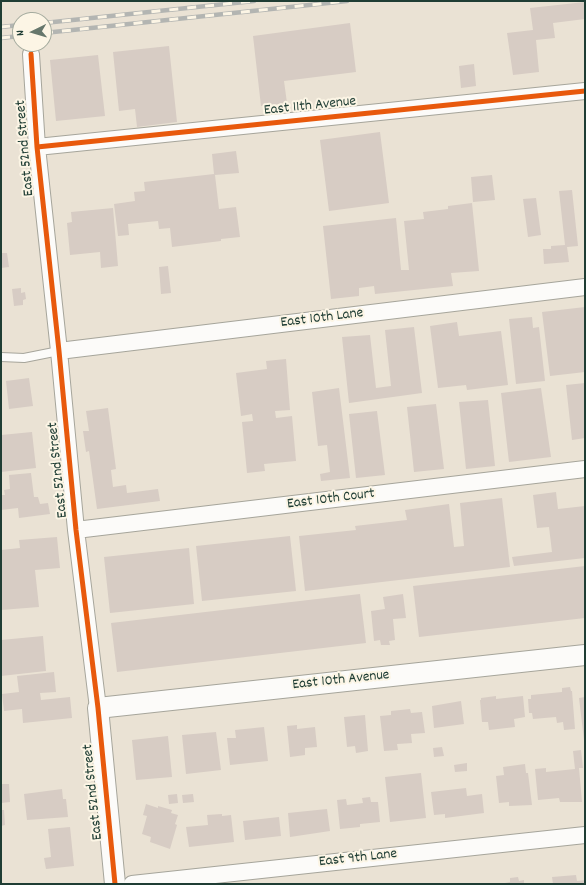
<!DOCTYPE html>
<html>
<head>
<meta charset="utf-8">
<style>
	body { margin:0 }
	#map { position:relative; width:586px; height:885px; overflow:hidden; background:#eae2d4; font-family:Dekko,sans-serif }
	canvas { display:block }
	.frame { position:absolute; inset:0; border:2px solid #1f3d34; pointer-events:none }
	.north { position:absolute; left:12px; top:12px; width:40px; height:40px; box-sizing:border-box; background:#fcf5e5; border:1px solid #a4ab9e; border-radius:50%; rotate:265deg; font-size:11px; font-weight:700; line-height:16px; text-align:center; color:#1f3d34 }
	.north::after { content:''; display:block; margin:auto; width:14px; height:18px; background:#66776c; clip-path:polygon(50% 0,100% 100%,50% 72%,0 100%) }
</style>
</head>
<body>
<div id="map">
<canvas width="586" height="885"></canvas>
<div class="frame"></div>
<div class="north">N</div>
</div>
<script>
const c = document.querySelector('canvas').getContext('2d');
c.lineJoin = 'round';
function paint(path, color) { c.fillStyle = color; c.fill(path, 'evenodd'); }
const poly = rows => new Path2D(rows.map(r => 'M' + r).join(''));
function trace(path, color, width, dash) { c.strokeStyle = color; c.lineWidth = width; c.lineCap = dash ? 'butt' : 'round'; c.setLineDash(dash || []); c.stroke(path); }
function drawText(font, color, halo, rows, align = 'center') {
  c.font = font + ' Dekko,sans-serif'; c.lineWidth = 4; c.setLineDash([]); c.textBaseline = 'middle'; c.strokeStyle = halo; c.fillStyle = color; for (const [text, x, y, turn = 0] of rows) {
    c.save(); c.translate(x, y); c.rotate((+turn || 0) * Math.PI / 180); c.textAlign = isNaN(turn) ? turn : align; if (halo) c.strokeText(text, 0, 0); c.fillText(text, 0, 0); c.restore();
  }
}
const building = poly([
	[585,2,585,19,553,23,555,38,536,40,539,72,513,75,507,33,533,30,530,8],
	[350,23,356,72,284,81,287,103,261,106,253,36],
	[169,46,177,122,137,127,135,109,119,111,113,52],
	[98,55,105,116,56,121,50,60],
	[474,64,476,86,461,88,459,66],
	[380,132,389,203,329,211,320,140],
	[236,151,239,173,215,175,219,209,236,207,240,237,221,239,221,241,172,247,170,228,159,229,158,221,128,224,129,235,118,236,114,204,135,201,134,192,145,191,144,182,214,174,212,154],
	[492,175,495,200,473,202,471,177],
	[572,190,578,246,567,247,569,262,544,264,543,249,551,249,551,246,565,245,559,191],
	[536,198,541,235,528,237,523,199],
	[472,203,479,271,451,273,453,286,375,294,374,286,359,288,359,296,331,299,323,226,396,218,401,270,409,270,404,221,424,219,423,212,448,209,448,206],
	[113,208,118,266,101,268,100,252,70,255,67,223,72,222,71,212],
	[1,253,7,253,9,267,1,268],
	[168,266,171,293,161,294,159,267],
	[21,288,21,293,25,292,26,299,23,300,23,305,14,306,12,289],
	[585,307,585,372,550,376,542,312],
	[532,317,533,328,539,327,545,381,516,384,509,319],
	[457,322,459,336,501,331,508,385,467,390,466,385,438,388,430,326],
	[414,327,422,393,349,403,342,337,370,335,376,388,391,386,385,330],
	[286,359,290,410,275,411,276,418,292,416,296,461,264,464,265,471,247,473,242,422,253,421,252,414,241,416,236,373,267,369,266,361],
	[29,378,33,406,9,409,6,381],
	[585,383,585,438,572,440,566,385],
	[339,388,350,478,321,481,320,474,330,472,327,445,318,446,312,392],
	[541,388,551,457,509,462,501,393],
	[488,400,495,466,466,469,459,402],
	[436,404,444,469,414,472,407,407],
	[108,408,116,469,111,470,113,487,126,485,127,493,158,489,160,501,97,509,89,451,86,452,83,431,89,431,86,411],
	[377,411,385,475,356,478,349,414],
	[32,432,36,468,1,472,1,435],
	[31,473,34,497,38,497,40,504,48,503,50,514,19,518,18,508,1,510,1,495,5,495,4,490,10,489,9,475],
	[556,492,558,509,585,506,585,558,514,566,512,557,552,552,549,527,537,528,533,495],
	[502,498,510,567,305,591,299,536,356,530,355,526,407,520,405,510,449,504,454,547,464,546,460,503],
	[290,536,296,591,202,601,196,546],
	[57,537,60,568,35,570,39,607,1,610,1,550,20,548,19,540],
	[189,548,194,604,110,613,104,557],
	[585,566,585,618,419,637,413,586],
	[360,594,366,643,117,672,111,623],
	[403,594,406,618,393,619,395,640,389,641,390,645,381,645,380,640,374,641,371,611,385,609,383,597],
	[43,636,46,671,1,676,1,640],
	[54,672,56,692,40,693,41,700,70,697,72,718,23,723,22,709,4,711,2,694,19,692,17,676],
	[570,687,571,691,572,691,575,729,564,730,563,722,557,723,556,717,533,719,532,713,529,713,528,699,531,699,531,695,562,692,562,688],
	[496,696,496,699,523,696,525,717,514,719,515,727,489,730,488,722,482,722,480,700,481,700,481,698],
	[585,697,585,740,584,740,579,698],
	[461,701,464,724,434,728,432,706],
	[410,709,411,713,422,712,425,733,411,734,412,743,397,744,398,750,384,751,380,716,391,715,391,711],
	[365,715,368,751,356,753,355,746,347,747,344,717],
	[297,725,297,729,315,727,317,747,305,748,305,755,290,757,287,726],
	[264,727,268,761,230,765,227,738,236,738,235,730],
	[216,732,221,770,186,774,182,735],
	[168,736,172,777,136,780,132,740],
	[442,747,444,756,434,757,433,748],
	[581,750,583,768,579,768,582,802,560,802,559,798,538,800,535,769,546,768,546,772,575,769,573,751],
	[467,763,467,771,455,772,454,765],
	[525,764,526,773,528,773,532,805,509,806,509,802,499,803,496,776,504,775,503,767],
	[421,773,426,818,390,822,385,777],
	[1,784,9,784,10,802,1,803],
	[466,788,467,796,482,794,484,813,445,818,445,814,434,815,431,792],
	[62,789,63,799,66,799,68,817,27,820,24,794],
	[177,794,178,803,169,804,168,795],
	[193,794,194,802,183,803,182,795],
	[370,797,371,802,378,802,380,822,360,824,360,827,340,829,337,800,346,799,347,805,363,803,362,798],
	[146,804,158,808,158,806,172,810,171,813,178,815,175,824,177,825,170,849,150,842,151,837,142,834,147,816,143,815],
	[327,809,330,831,290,837,288,813],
	[1,810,4,810,5,825,1,826],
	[222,814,222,816,231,815,234,842,189,847,186,827,208,825,207,815],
	[279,817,281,836,245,840,243,821],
	[70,827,74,866,46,869,44,858,51,857,48,829],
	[576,875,577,881,585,880,585,884,553,884,552,877],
	[518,877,519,881,524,880,524,884,500,884,510,882,510,878]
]);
const service = poly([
	[1,357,24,358,59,351]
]);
const minor = poly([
	[31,54,37,147,59,351,76,530,98,708],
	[37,147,585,91],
	[59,351,585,287],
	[76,530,585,469],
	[132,884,585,835]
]);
const tertiary = poly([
	[115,884,98,708,585,655]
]);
const rail = poly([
	[44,23,254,1],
	[1,27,20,25],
	[44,33,347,1],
	[1,38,20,36]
]);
const cycleway = poly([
	[31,54,37,147,59,351,76,530,98,708,115,884],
	[37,147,585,91]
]);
const streetNames = [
	["East 11th Avenue",310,107,-6],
	["East 52nd Street",26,148,-95],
	["East 10th Lane",322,319,-7],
	["East 52nd Street",59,470,-96],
	["East 10th Court",331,500,-7],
	["East 10th Avenue",341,681,-6],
	["East 52nd Street",94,792,-96],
	["East 9th Lane",358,859,-6]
];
paint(building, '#d7ccc4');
trace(service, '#a6a59b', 10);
trace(minor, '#a6a59b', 18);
trace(tertiary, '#a6a59b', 22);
trace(service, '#fcfbf9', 8);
trace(minor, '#fcfbf9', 16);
trace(tertiary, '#fcfbf9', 20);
trace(rail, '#b3b5b2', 4.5);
trace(rail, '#fcf5e5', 3, [9]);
trace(cycleway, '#e8590c', 5);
drawText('15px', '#1f3d34', '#fcf5e5', streetNames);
</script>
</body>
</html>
